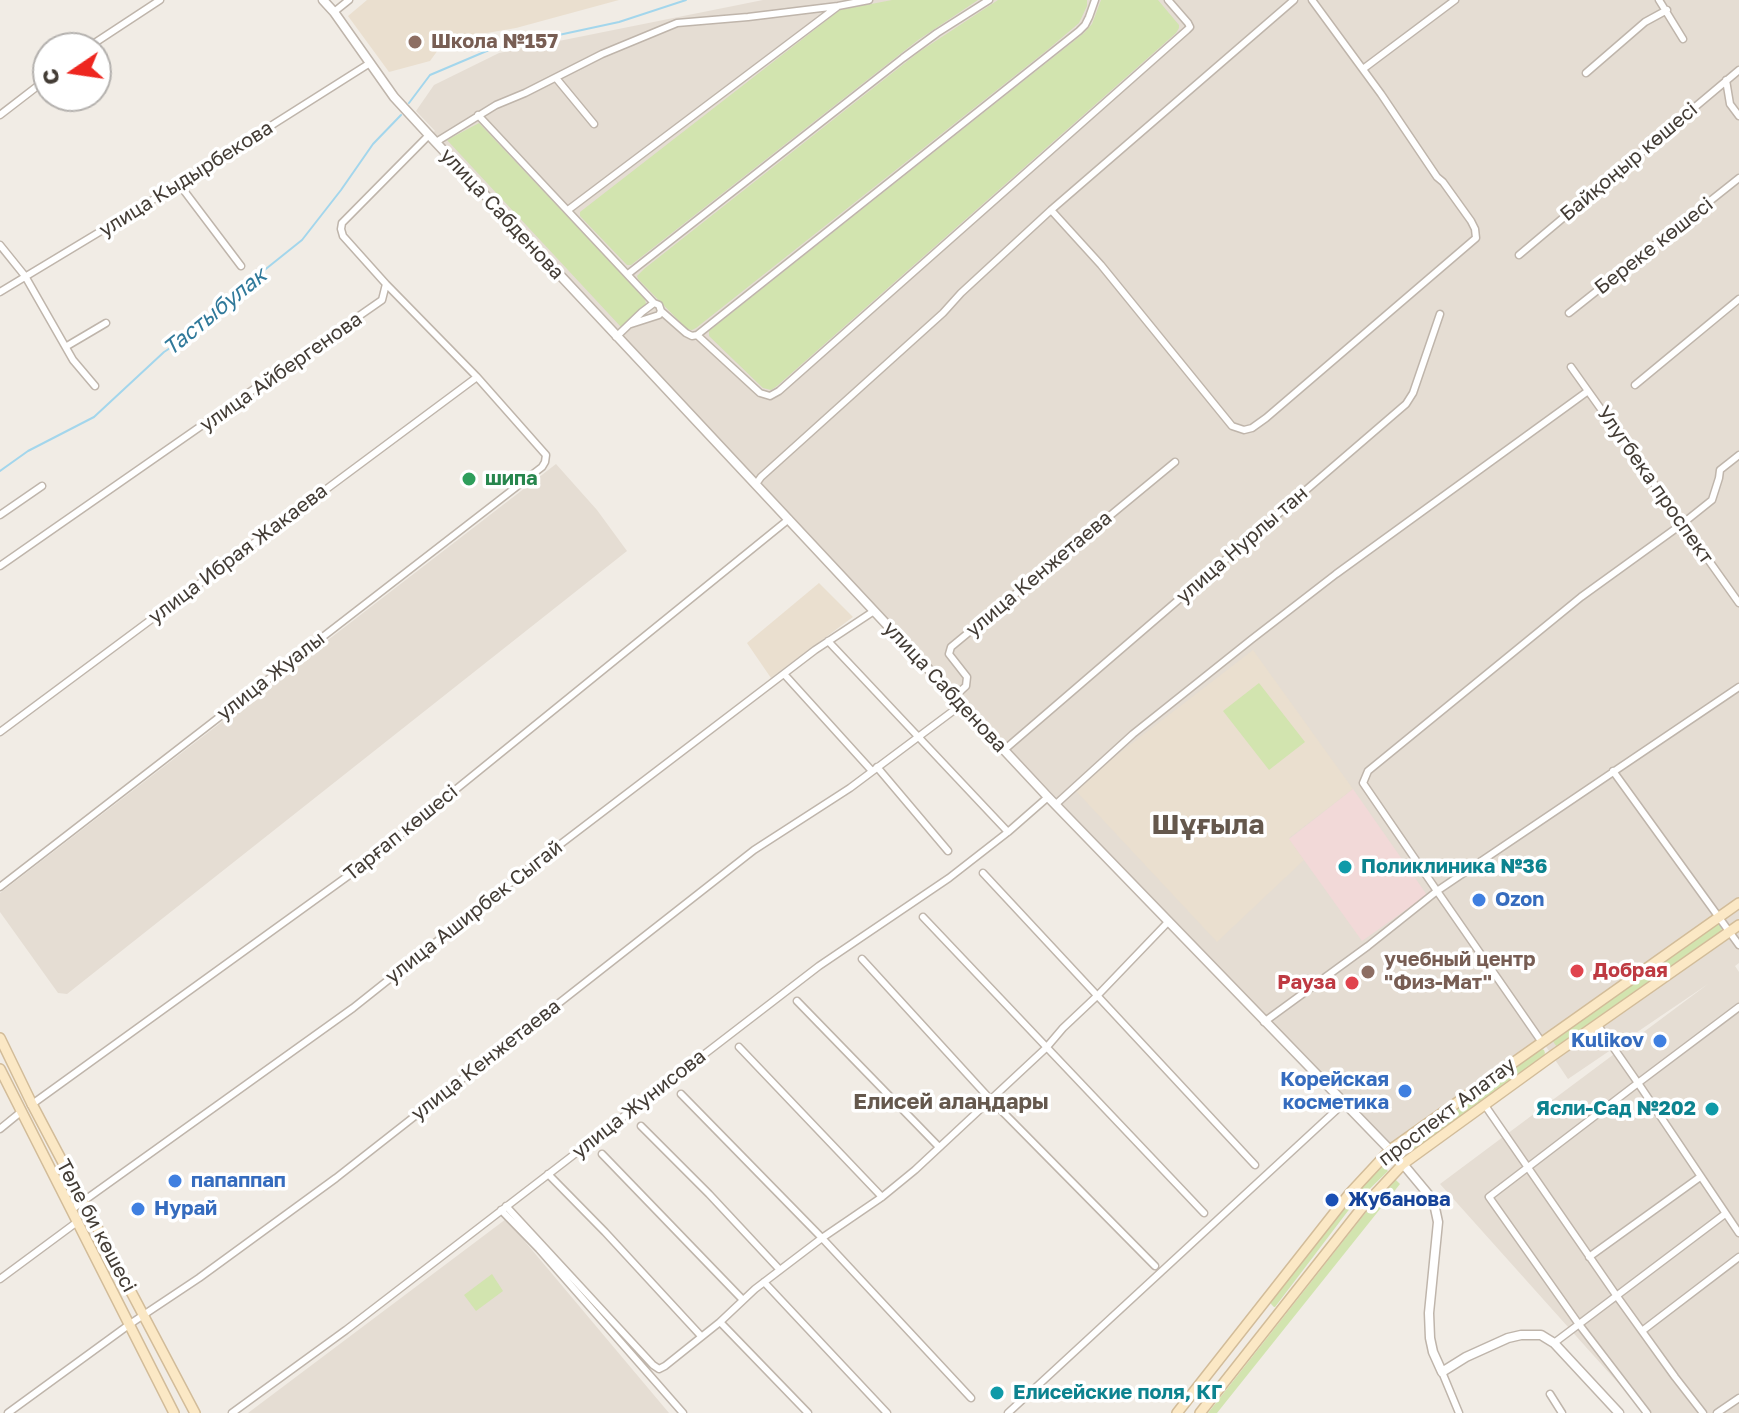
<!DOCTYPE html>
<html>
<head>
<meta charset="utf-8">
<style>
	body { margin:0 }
	#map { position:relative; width:1739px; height:1413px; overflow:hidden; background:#f1ece5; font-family:"Golos Text",sans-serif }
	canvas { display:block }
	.north { position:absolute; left:32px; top:32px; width:80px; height:80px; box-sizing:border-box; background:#fff; border:2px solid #b4b1ae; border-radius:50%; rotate:257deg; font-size:22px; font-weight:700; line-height:32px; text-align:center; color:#433c35 }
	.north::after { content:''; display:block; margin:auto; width:28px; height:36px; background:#ee261f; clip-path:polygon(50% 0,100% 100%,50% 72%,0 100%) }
</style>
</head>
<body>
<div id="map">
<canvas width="1739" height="1413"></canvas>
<div class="north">С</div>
</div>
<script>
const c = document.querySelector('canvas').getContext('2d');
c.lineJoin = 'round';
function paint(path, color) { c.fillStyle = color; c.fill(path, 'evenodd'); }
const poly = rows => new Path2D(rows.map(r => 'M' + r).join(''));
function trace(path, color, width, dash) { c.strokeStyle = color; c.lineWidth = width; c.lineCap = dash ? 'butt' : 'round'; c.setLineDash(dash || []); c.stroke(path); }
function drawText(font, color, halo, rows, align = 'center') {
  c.font = font + ' "Golos Text",sans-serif'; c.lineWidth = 7; c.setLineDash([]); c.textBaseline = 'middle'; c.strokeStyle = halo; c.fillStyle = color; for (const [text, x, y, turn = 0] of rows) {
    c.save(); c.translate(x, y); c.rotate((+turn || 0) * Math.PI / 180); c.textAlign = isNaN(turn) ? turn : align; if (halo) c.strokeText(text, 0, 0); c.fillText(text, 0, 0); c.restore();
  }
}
const residential = poly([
	[763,0,1739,0,1739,963,1735,966,1739,972,1739,1413,1645,1413,1440,1184,1708,984,1568,1079,1543,1042,1390,1150,429,135,435,131,416,111,434,85,499,53],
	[556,464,597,510,627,551,67,994,58,993,0,912,0,893],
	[506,1219,669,1413,248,1413]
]);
const education = poly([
	[367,0,619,0,516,28,487,33,438,50,430,61,389,72,348,16],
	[819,583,853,617,771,678,747,643],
	[1253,650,1353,789,1289,838,1304,860,1217,942,1075,790,1078,785]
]);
const medical = poly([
	[1353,789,1427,895,1362,941,1289,839]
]);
const green = poly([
	[892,0,978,0,918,40,631,265,627,265,580,216,580,212,840,10],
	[998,0,1087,0,1087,6,1079,23,1046,51,696,328,692,330,687,329,638,279,637,276,644,269,919,52],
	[1101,0,1158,0,1179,25,1179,28,1176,33,777,386,771,390,763,388,709,336,709,331,1084,33,1092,24],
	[479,123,645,299,646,304,621,327,447,140],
	[1259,683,1305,742,1269,770,1223,711],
	[1716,924,1719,924,1722,926,1721,932,1557,1047,1552,1040],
	[1540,1048,1544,1050,1545,1053,1543,1057,1413,1150,1407,1143],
	[1382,1165,1388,1171,1351,1207,1275,1307,1274,1307,1271,1304,1271,1301,1347,1202],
	[1395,1179,1400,1184,1217,1413,1208,1413,1370,1207],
	[492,1274,503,1291,476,1311,464,1295]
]);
const stream = poly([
	[409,103,430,75,489,50,619,22,686,0],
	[0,471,28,451,94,417,164,352,208,323,252,280,302,240,341,190,373,144,401,115]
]);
const minor = poly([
	[1659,0,1683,39],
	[334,12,349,0],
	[87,48,160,0],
	[1363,69,1455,0],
	[1586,73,1645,22,1667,10],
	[556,78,594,124],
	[1726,80,1730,104,1739,116],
	[0,115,48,78],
	[478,115,654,303,659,305,661,311,659,315,631,324],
	[436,142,496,105,525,93,602,54,677,23,748,17,838,6,869,0],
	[179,184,241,266],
	[568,210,837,7],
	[1051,210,1101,265,1232,426,1244,430,1252,428,1266,418,1476,238,1475,229,1471,221,1443,182,1437,177,1381,94,1312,0],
	[0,245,25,276,73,360,95,386],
	[1519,255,1739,70],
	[628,274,903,58,937,33,989,0],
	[0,292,179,184,370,63],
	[661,311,686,333,692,336,697,335,760,393,770,396,779,391,1187,30,1190,27,1188,23,1168,0],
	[1569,313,1739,178],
	[697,335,1079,31,1085,25,1089,17,1095,0],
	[616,337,642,312,654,303],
	[67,346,106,323],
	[1571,367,1739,603],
	[1635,385,1739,299],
	[1739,455,1720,470,1719,478,1712,500,1682,524,1581,597,1368,771,1363,783,1437,891,1739,687],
	[756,484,761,477,943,313,961,293,1051,210,1294,0],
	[0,515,42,486],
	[0,566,382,300,386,284,343,236,341,229,342,223,429,135],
	[828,641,1008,832],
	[784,674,872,771],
	[954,697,966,686,967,677,949,654,951,647,1175,462],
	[0,732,477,377],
	[1004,750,1406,404,1413,393,1440,314],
	[877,767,948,851],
	[1613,771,1739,945],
	[1055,805,1133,734,1252,639,1336,574,1588,391],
	[983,873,1255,1165],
	[0,887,542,467,545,462,546,455,477,377,386,284],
	[923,917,1204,1213],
	[862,959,990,1099,1155,1266],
	[797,1001,939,1147],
	[1264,1022,1368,946,1437,891,1541,1041],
	[1597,1024,1638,1083,1739,1007],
	[739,1047,882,1197],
	[681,1094,822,1238,971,1398],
	[1484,1104,1616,1295,1675,1377,1703,1413],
	[31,1105,359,868,789,519],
	[641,1126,709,1194,780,1270],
	[0,1129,22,1111],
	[602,1154,743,1300],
	[548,1174,605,1232,701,1336],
	[506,1206,653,1365,659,1369,665,1366,720,1322,755,1289,822,1238,882,1197,915,1170,1046,1048,1063,1028,1098,995,1169,921],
	[71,1210,353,1008,524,872,815,650,874,611],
	[501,1210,539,1249,683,1413],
	[1589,1257,1700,1177],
	[0,1279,77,1222],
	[764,1282,887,1413],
	[720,1322,808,1413],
	[1642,1331,1739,1257],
	[1554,1343,1725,1214],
	[1442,1372,1459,1413],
	[1550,1394,1562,1413],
	[8,1413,130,1324,199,1278,336,1178,754,850,850,788,961,705],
	[232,1413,346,1330,819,966,949,878,1008,832,1048,797],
	[1008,1413,1344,1103],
	[1647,1413,1578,1323,1489,1197,1638,1083,1739,1233],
	[1717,1413,1739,1398]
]);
const tertiary = poly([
	[323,0,334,12,394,97,429,135,1048,797,1390,1150],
	[1403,1164,1428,1194,1435,1208,1438,1222,1429,1313,1430,1338,1433,1352,1442,1372,1466,1357,1508,1338,1521,1335,1541,1335,1554,1343,1619,1413]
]);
const secondary = poly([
	[0,1038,32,1104,195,1413],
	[0,1069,174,1413],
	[1177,1413,1350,1193,1390,1150,1739,903],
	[1200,1413,1361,1209,1403,1164,1552,1056,1739,925]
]);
const markers = [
	[415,42,8,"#8d6e63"],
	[469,479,8,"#2e9e5b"],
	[1345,867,8,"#0f9aa8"],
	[1479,900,8,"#3f7fe0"],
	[1577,971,8,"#e0444e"],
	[1368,972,8,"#8d6e63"],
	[1352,983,8,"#e0444e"],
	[1660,1041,8,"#3f7fe0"],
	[1405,1091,8,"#3f7fe0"],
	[1712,1109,8,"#0f9aa8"],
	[175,1181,8,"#3f7fe0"],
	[1332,1200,8,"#1a4fb4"],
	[138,1209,8,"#3f7fe0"],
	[997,1393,8,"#0f9aa8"]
];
const educationNames = [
	["Школа №157",431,42],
	["учебный центр",1384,960],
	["\"Физ-Мат\"",1384,983]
];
const streetNames = [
	["Байқоңыр көшесі",1629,162,-40],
	["улица Кыдырбекова",186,179,-32],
	["улица Сабденова",502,214,47],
	["Береке көшесі",1654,246,-38],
	["улица Айбергенова",281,372,-35],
	["Улугбека проспект",1655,485,55],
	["улица Нурлы тан",1242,545,-41],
	["улица Ибрая Жакаева",238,554,-37],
	["улица Кенжетаева",1039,574,-40],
	["улица Жуалы",271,676,-38],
	["улица Сабденова",945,687,47],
	["Тарғап көшесі",401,833,-39],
	["улица Аширбек Сыгай",474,912,-38],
	["улица Кенжетаева",486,1060,-38],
	["улица Жунисова",639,1104,-38],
	["проспект Алатау",1447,1112,-37],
	["Төле би көшесі",96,1226,62]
];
const leisureNames = [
	["шипа",485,479]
];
const cultureNames = [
	["Поликлиника №36",1361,867],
	["Ясли-Сад №202",1696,1109,"right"],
	["Елисейские поля, КГ",1013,1393]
];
const shopNames = [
	["Ozon",1495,900],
	["Kulikov",1644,1041,"right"],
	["Корейская",1389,1080,"right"],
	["косметика",1389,1103,"right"],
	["папаппап",191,1181],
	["Нурай",154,1209]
];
const healthNames = [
	["Добрая",1593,971],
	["Рауза",1336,983,"right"]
];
const transitNames = [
	["Жубанова",1348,1200]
];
const waterNames = [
	["Тастыбулак",215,312,-39]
];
const neighbourhoodNames = [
	["Елисей алаңдары",951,1102]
];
const districtNames = [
	["Шұғыла",1208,825]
];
paint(residential, '#e5ddd3');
paint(education, '#eadfcf');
paint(medical, '#f2d9d8');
paint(green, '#d2e4af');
trace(stream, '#a3d6ec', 2);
trace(minor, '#bfb5ab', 9);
trace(tertiary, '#bfb5ab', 11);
trace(secondary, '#d2bc99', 12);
trace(minor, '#fff', 6);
trace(tertiary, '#fff', 8);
trace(secondary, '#fbe8c5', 9);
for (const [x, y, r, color] of markers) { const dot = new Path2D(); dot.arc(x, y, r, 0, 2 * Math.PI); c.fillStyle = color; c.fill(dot); trace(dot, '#fff', 3); }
drawText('bold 20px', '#785e54', '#fff', educationNames, 'left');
drawText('20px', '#433c35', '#fff', streetNames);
drawText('bold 20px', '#27864d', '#fff', leisureNames, 'left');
drawText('bold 20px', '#0d838f', '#fff', cultureNames, 'left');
drawText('bold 20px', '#366cbe', '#fff', shopNames, 'left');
drawText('bold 20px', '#be3a42', '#fff', healthNames, 'left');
drawText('bold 20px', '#164399', '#fff', transitNames, 'left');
drawText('italic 22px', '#30799a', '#fff', waterNames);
drawText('bold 22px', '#65584d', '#fff', neighbourhoodNames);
drawText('bold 28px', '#65584d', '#fff', districtNames);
</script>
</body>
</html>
